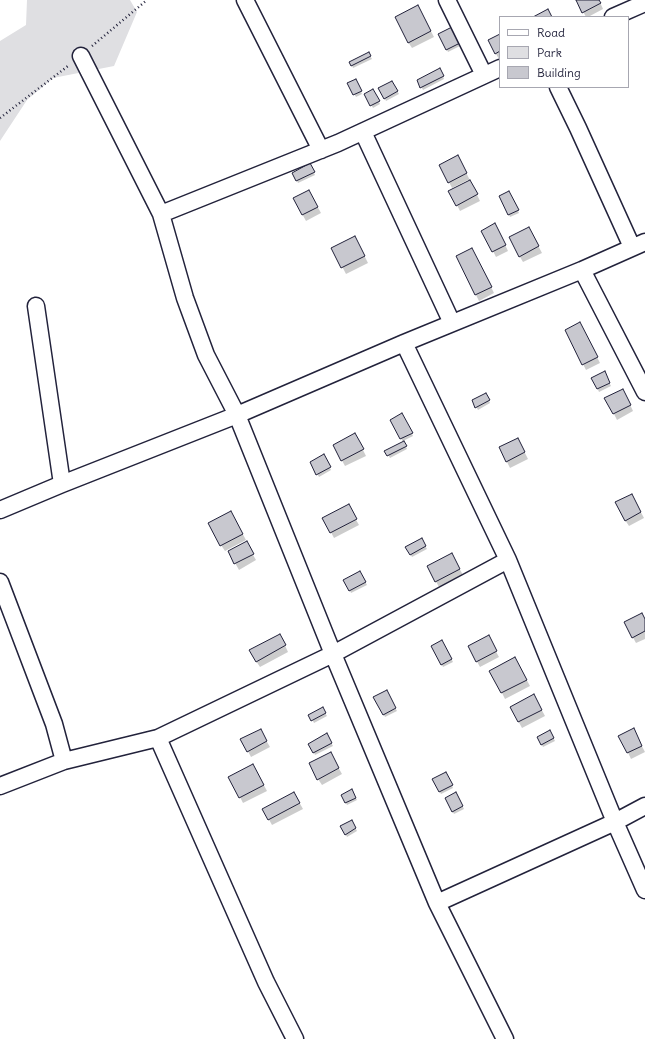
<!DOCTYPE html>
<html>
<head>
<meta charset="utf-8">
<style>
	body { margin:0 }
	#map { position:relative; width:645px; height:1039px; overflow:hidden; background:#fff; font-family:Delius,sans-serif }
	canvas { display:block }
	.legend { position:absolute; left:499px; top:16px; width:130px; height:72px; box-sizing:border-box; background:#fff; border:1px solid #a7a7b1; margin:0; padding:5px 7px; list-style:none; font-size:12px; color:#22223b }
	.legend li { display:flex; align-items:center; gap:8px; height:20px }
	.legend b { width:20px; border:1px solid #a7a7b1 }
</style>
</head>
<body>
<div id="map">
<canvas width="645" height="1039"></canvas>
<ul class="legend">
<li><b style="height:5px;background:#fff"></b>Road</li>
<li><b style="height:11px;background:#dfdfe2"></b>Park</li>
<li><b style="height:11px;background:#c8c8cf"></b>Building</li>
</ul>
</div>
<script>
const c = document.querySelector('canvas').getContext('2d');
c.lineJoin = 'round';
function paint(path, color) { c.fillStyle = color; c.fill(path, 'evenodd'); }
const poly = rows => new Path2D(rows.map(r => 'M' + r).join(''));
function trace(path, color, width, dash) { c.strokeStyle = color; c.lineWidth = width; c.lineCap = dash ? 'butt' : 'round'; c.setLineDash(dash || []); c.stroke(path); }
const green = poly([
	[27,0,130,0,137,12,114,66,53,78,27,100,0,141,0,41,26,25]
]);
const shadow = poly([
	[577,0,599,0,603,9,588,17,586,17],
	[421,12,434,37,412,48,408,42],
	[439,35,462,45,448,52],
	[500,35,500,59,499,59,496,54],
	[369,54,372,59,353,68,351,63],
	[440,69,444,79,423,90,418,80],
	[355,80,362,94,356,97,349,84],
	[392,82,399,94,386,101,380,88],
	[373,91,380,104,373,108,366,94],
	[461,162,480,201,460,211,457,205,469,182,468,180,452,188,449,182],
	[310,165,315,175,298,183,293,173],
	[508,192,519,213,510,217,500,197],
	[312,197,321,213,306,221,294,199],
	[498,230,508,251,496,257,493,251],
	[532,234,542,253,523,262,520,257],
	[358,243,368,263,346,274,333,249],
	[475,255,494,293,479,301,457,257],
	[583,329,600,363,586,370,583,364],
	[604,373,611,386,599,392,593,378],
	[486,394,490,403,478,410,473,400],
	[626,396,633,411,617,420,606,398],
	[402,415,413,436,403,441,407,449,390,458,386,451,403,442,391,420],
	[358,440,366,456,345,466,334,446],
	[521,445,528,459,510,468,500,448],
	[324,456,331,470,319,477,311,462],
	[635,501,644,518,629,526,625,520],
	[348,506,359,525,334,538,324,519],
	[234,518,246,540,225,551,221,545],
	[421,539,427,549,412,557,406,547],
	[246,543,256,560,239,570,229,552],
	[452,555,463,575,439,587,428,567],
	[360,572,367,585,351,593,345,580],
	[645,620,645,639,636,643,625,623],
	[488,637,499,657,480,667,469,647],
	[283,641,288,652,260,667,256,661],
	[442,641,453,662,443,667,432,646],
	[515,658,530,686,505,699,491,671],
	[386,692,397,711,385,717,375,698],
	[537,701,545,716,522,728,511,708],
	[322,708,327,716,314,723,310,715],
	[260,730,270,747,251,757,242,740],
	[550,731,555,741,543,747,538,738],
	[327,735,333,746,315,755,310,744],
	[636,735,645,752,631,759,620,736],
	[330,753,342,774,322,785,318,779],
	[253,765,267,791,243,803,240,797],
	[446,773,453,788,441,794,433,780],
	[352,791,357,800,347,805,342,796],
	[294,793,303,809,272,825,263,809],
	[456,793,464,809,454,814,446,799],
	[352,821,357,831,347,837,342,827]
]);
const building = poly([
	[576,0,599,0,601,3,582,13,576,0],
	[418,5,431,31,408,43,395,17,418,5],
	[548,9,552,17,533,17,548,9],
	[454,26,462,42,446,50,438,34,454,26],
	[500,34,500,51,495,54,488,40,500,34],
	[369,52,371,56,351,66,349,62,369,52],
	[440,68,444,76,420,88,417,80,440,68],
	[356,79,362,91,353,95,347,83,356,79],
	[392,81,398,91,384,99,378,88,392,81],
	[373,89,380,101,370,106,364,94,373,89],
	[458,155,467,173,448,183,439,165,458,155],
	[310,163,315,172,296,181,292,173,310,163],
	[470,180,478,194,456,206,448,191,470,180],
	[309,190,318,207,302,215,293,198,309,190],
	[509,191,519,210,508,215,499,196,509,191],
	[495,223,506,245,492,252,481,231,495,223],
	[529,227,539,246,519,257,509,237,529,227],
	[355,236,365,256,341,268,331,248,355,236],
	[472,248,492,287,475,295,456,256,472,248],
	[580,322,598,357,582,365,565,330,580,322],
	[605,371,610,383,597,389,591,378,605,371],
	[623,389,631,405,613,414,604,398,623,389],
	[486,393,490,400,475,408,472,400,486,393],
	[402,413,413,433,400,439,390,420,402,413],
	[355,433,364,449,341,461,333,445,355,433],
	[518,438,525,452,506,462,499,447,518,438],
	[404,441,407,446,387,456,384,451,404,441],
	[324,454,331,467,316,475,310,462,324,454],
	[632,494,641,512,625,521,615,502,632,494],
	[349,504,357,519,330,533,322,518,349,504],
	[231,511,243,534,220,546,208,523,231,511],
	[422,538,426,546,410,555,405,547,422,538],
	[247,541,254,554,234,564,228,551,247,541],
	[452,553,460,569,435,582,427,566,452,553],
	[360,571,366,582,349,591,343,580,360,571],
	[642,613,645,619,645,631,632,638,624,622,642,613],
	[280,634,286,645,256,662,249,650,280,634],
	[489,635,497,651,476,662,468,646,489,635],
	[442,640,452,659,441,665,431,646,442,640],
	[515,657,527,680,501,693,489,671,515,657],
	[387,690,396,708,383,715,373,697,387,690],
	[534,694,542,710,518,722,510,707,534,694],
	[323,707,326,713,311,721,308,715,323,707],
	[634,728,642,746,627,753,618,736,634,728],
	[261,729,267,741,247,752,240,739,261,729],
	[550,730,554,738,541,745,537,737,550,730],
	[327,733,332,743,313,753,308,744,327,733],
	[331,752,339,768,317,780,309,763,331,752],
	[253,764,264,785,239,798,228,777,253,764],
	[446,772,453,785,439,792,432,779,446,772],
	[352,789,356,798,345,803,341,795,352,789],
	[294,792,300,803,268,820,262,809,294,792],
	[456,792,463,806,452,812,445,798,456,792],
	[352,820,356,828,345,835,340,826,352,820]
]);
const path = poly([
	[92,46,147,0],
	[0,118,68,66]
]);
const minor = poly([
	[245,0,321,150],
	[447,0,484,75],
	[613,17,645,3],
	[81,56,161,214,185,298,206,355,237,415,333,654,437,903,505,1039],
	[558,87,578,128,632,247],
	[363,132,452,323],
	[161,214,338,143,500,68],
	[582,270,645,392],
	[36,306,62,484],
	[404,343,508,560,615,822,645,890],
	[0,510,62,484,237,415,404,343,582,270,645,242],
	[0,582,54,724,64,761],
	[158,738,266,982,295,1039],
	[0,786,64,761,158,738,333,654,508,560],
	[437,903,615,822,645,806]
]);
paint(green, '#dfdfe2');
paint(shadow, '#0003');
paint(building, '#c8c8cf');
trace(building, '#22223b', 1);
trace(minor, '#22223b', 19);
trace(path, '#22223b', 2.5, [1, 3]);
trace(minor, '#fff', 16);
</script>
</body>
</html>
